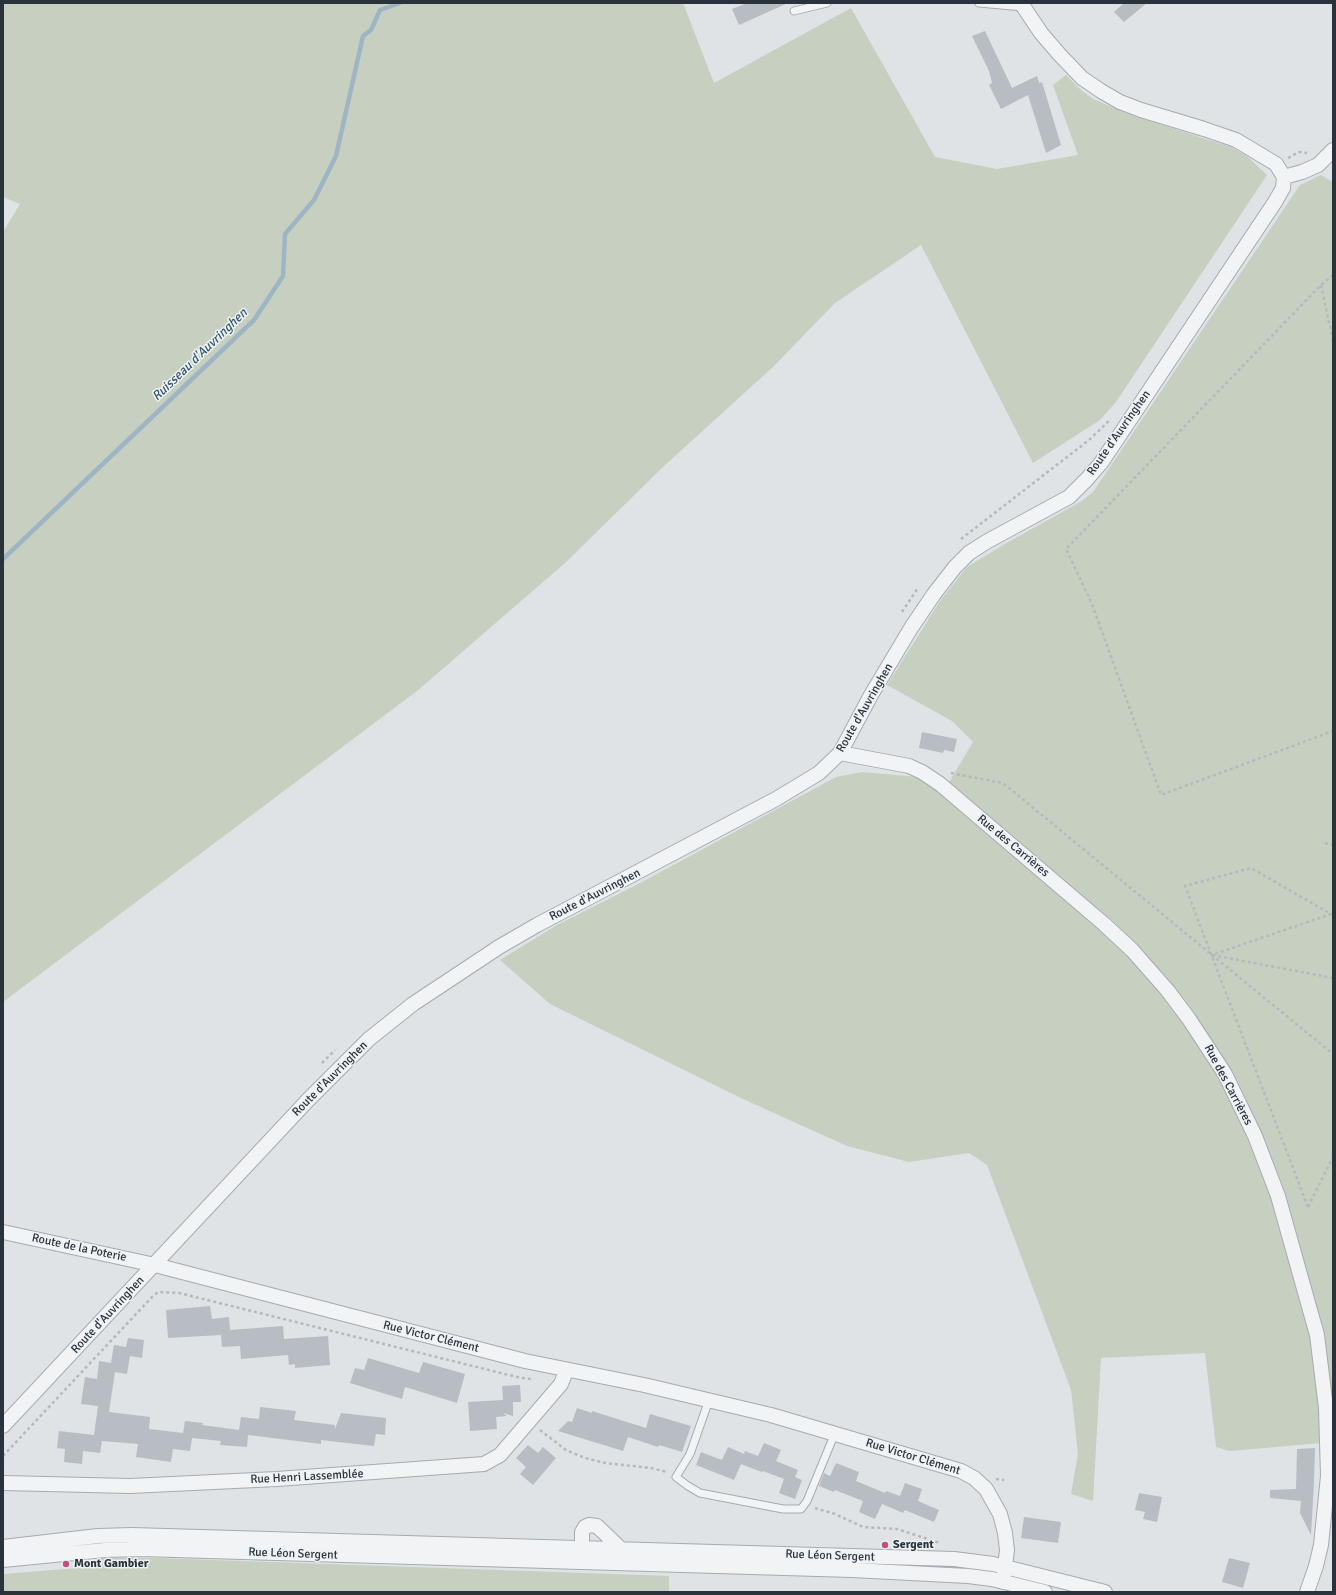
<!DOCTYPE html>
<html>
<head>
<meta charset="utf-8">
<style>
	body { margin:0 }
	#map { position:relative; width:1336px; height:1595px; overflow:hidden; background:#dfe3e6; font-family:Signika,sans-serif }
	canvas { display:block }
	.frame { position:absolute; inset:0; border:4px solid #2a333c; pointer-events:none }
</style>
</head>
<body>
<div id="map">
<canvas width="1336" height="1595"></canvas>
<div class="frame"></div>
</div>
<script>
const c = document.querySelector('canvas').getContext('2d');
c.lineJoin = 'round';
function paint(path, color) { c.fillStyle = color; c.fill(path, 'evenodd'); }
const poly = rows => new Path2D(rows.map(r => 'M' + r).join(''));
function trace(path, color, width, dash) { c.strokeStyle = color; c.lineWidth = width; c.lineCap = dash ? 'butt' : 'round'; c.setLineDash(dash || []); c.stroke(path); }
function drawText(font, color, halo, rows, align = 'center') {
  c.font = font + ' Signika,sans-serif'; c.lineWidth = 3; c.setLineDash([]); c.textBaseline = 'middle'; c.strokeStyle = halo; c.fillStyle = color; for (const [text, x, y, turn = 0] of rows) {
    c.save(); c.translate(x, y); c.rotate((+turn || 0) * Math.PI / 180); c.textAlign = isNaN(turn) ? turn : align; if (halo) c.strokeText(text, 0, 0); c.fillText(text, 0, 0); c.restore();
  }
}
const green = poly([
	[3,3,683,3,714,83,851,8,935,157,997,169,1078,155,1053,85,1066,75,1081,90,1093,99,1131,115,1231,147,1247,156,1267,175,1116,402,1100,420,1033,463,921,245,835,303,773,367,664,466,564,564,417,691,3,1002,3,232,20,204,3,197],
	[1321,175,1333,182,1333,1442,1230,1451,1216,1447,1205,1353,1101,1358,1093,1501,1071,1494,1078,1454,1071,1390,987,1165,969,1153,909,1162,847,1146,743,1099,550,1004,500,960,557,925,642,882,836,777,862,772,919,777,948,784,973,742,952,721,887,685,940,601,967,567,1003,545,1080,502,1093,492,1300,185],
	[100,1558,157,1558,669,1576,669,1592,3,1592,3,1574,91,1567]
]);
const stream = poly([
	[3,559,254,320,283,276,285,234,314,200,336,156,363,36,371,30,380,10,400,3]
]);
const building = poly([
	[747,3,788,3,739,25,732,9],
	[1124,3,1147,3,1124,22,1114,12],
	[985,31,1012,88,1037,76,1039,83,1042,82,1061,145,1046,153,1028,95,1001,109,989,85,992,83,989,71,972,36],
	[922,732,957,739,954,752,944,750,943,753,919,748],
	[210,1306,212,1319,229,1317,230,1330,283,1326,284,1339,328,1336,330,1365,295,1368,295,1364,289,1365,288,1355,241,1359,240,1346,222,1347,221,1335,168,1338,166,1310],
	[128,1338,144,1340,142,1358,130,1356,127,1374,115,1372,109,1412,150,1417,149,1429,183,1433,185,1421,203,1423,202,1425,239,1430,241,1417,259,1419,260,1407,296,1411,294,1420,335,1425,335,1429,341,1413,386,1418,385,1435,376,1434,374,1446,321,1440,321,1444,248,1435,247,1447,220,1445,221,1441,192,1438,190,1451,173,1449,171,1462,136,1457,138,1444,102,1441,100,1453,83,1451,82,1464,64,1462,65,1449,57,1448,59,1431,94,1435,98,1406,81,1404,85,1377,97,1379,99,1361,111,1363,114,1345,126,1347],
	[368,1358,419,1373,423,1362,465,1374,457,1403,405,1387,402,1399,350,1383,355,1368,364,1370],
	[520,1385,521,1402,513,1402,513,1416,503,1413,507,1416,496,1417,497,1429,470,1431,468,1402,503,1400,502,1386],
	[577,1408,592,1413,592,1411,646,1428,650,1414,691,1426,682,1452,659,1445,658,1447,628,1437,623,1451,558,1431,568,1421,572,1422],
	[764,1443,781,1450,776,1461,798,1470,795,1477,802,1480,795,1499,779,1493,784,1479,763,1471,762,1472,741,1464,734,1480,696,1465,701,1452,722,1460,728,1447,744,1454,745,1451,758,1456],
	[528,1445,538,1453,543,1447,556,1458,533,1485,520,1474,526,1467,516,1458],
	[1315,1448,1314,1482,1311,1535,1300,1513,1301,1501,1270,1498,1270,1490,1296,1489,1297,1449],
	[836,1463,859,1472,856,1481,885,1493,886,1491,900,1496,905,1483,922,1489,918,1501,939,1510,934,1522,905,1510,903,1513,882,1504,875,1519,859,1512,863,1501,835,1490,834,1492,819,1486,824,1473,830,1476],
	[1139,1493,1162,1497,1157,1522,1143,1519,1145,1512,1135,1510],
	[1024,1517,1061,1522,1058,1543,1021,1538],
	[1229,1558,1250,1563,1243,1588,1222,1582]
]);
const path = poly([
	[1288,158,1299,152,1307,153],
	[1333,275,1321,285,1066,549,1092,604,1161,795,1333,731],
	[1321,285,1333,341],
	[961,539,1089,440,1111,419],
	[902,612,918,588],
	[951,773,1003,783,1212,955,1333,978],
	[1325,843,1333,845],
	[322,1063,335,1050],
	[1308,1207,1185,886,1251,868,1331,914,1212,955,1333,1054],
	[1308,1207,1333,1157],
	[540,1430,566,1450,585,1458,605,1463,651,1468,667,1472],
	[3,1456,152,1297,158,1292,179,1293,521,1378,532,1379],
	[996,1479,1004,1480],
	[815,1508,835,1514,863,1527,897,1529,940,1543]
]);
const service = poly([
	[979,3,1023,7],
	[794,11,827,3],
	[709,1400,690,1454,676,1477,688,1486,700,1493,783,1509,801,1509,807,1501,835,1433]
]);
const minor = poly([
	[1284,177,1302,172,1318,165,1333,150],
	[840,753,909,766,922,772,940,784,1104,924,1132,950,1168,991,1189,1019,1225,1074,1255,1136,1278,1196,1317,1335,1326,1408,1328,1476,1321,1545,1316,1566,1307,1592],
	[3,1232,155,1265,525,1361,644,1385,771,1415,961,1471,974,1478,986,1489,1000,1514,1005,1533,1007,1550,1003,1582],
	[3,1426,308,1100,369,1039,413,1004,499,947,537,925,776,799,819,773,840,753,871,695,911,628,934,594,955,567,969,553,986,542,1069,497,1087,479,1101,463,1275,202,1283,188,1284,177,1276,164,1236,140,1204,129,1141,110,1120,102,1101,91,1082,78,1059,54,1041,33,1021,3],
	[3,1483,130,1486,277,1479,484,1464,500,1455,561,1384,566,1371],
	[3,1547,98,1536,132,1535,954,1559,993,1564,1105,1592],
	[582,1558,582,1532,585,1527,589,1525,597,1526,622,1550],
	[3,1560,105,1550,141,1549,852,1570,968,1576,992,1579,1045,1592]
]);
const markers = [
	[885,1545,4,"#be5174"],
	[66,1564,4,"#be5174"]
];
const streetNames = [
	["Route d'Auvringhen",1119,433,-55],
	["Route d'Auvringhen",865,708,-60],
	["Rue des Carrières",1013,846,40],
	["Route d'Auvringhen",595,895,-27],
	["Route d'Auvringhen",330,1079,-45],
	["Rue des Carrières",1228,1085,62],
	["Route de la Poterie",79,1248,12],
	["Route d'Auvringhen",108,1315,-47],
	["Rue Victor Clément",431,1337,14],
	["Rue Victor Clément",913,1457,17],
	["Rue Henri Lassemblée",307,1477,-3],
	["Rue Léon Sergent",293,1554,2],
	["Rue Léon Sergent",830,1556,2]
];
const poiNames = [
	["Sergent",893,1545],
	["Mont Gambier",74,1564]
];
const waterNames = [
	["Ruisseau d'Auvringhen",200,355,-44]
];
paint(green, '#c7cfc1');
trace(stream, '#9eb6c3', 4.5);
paint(building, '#b7bdc3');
trace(service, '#a5abb0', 9);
trace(minor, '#a5abb0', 16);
trace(path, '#b5b9be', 2.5, [3, 3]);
trace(service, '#f1f3f5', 7);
trace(minor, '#f1f3f5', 14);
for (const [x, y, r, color] of markers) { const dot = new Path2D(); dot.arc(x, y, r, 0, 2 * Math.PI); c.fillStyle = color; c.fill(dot); trace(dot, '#eef2f4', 1.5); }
drawText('12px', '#2a333c', '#eef2f4', streetNames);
drawText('bold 12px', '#2a333c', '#eef2f4', poiNames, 'left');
drawText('italic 13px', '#39586b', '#eef2f4', waterNames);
</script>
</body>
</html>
